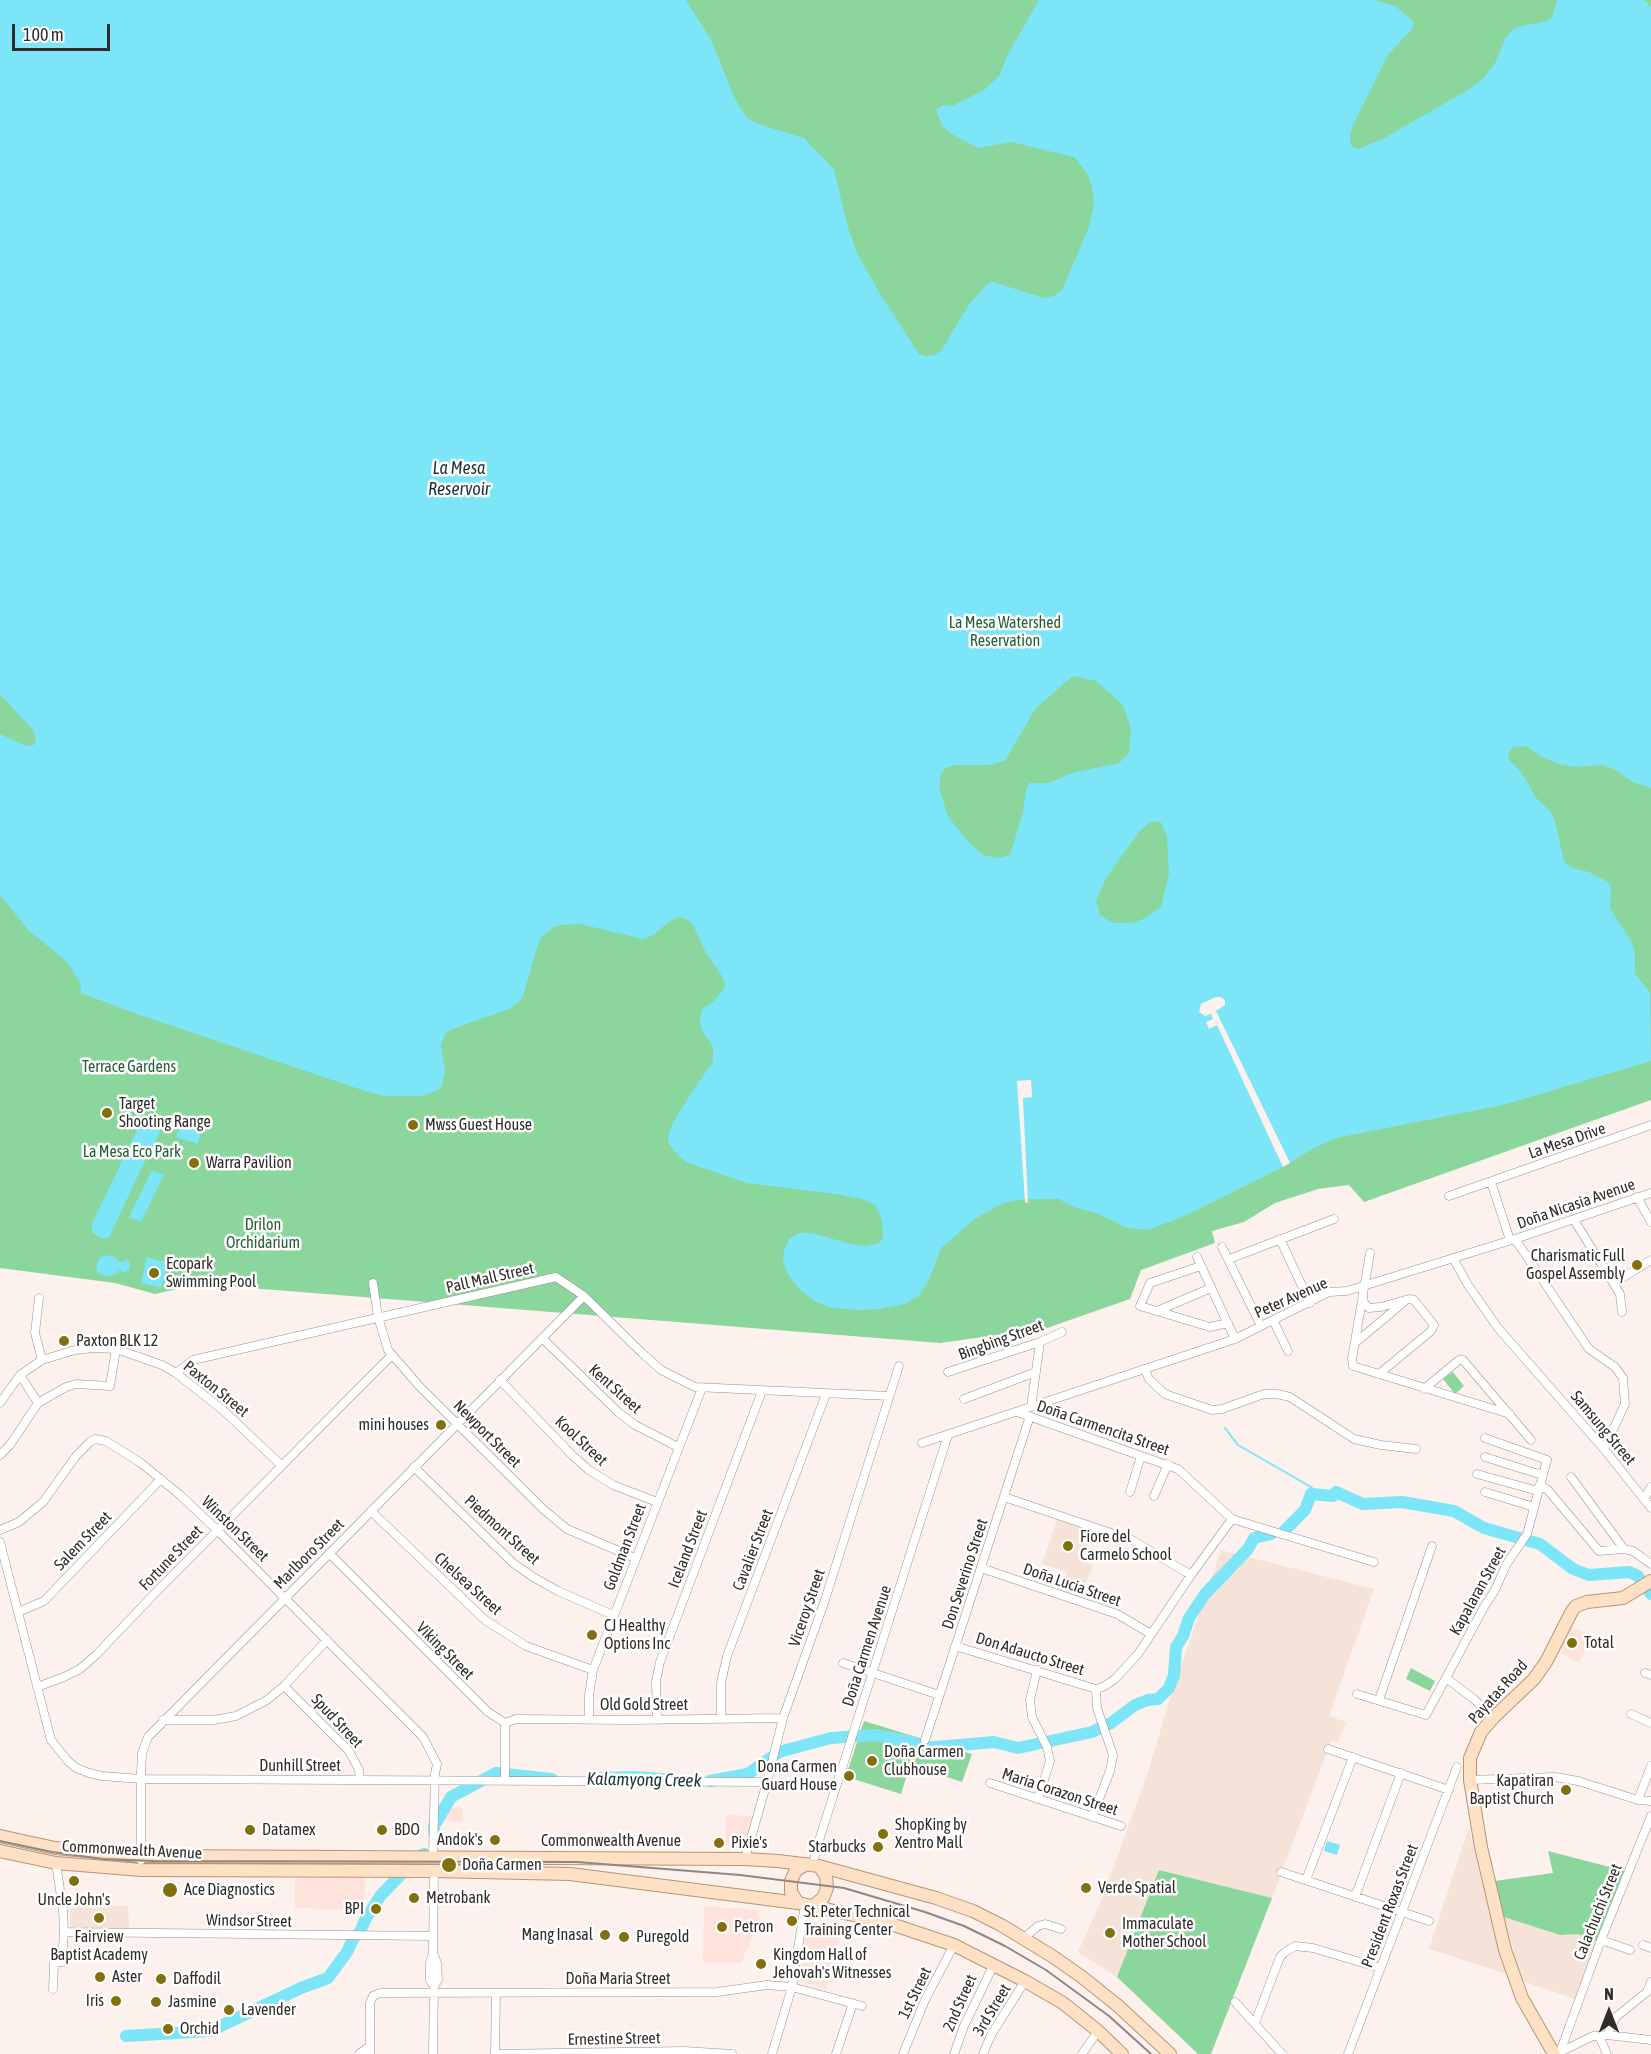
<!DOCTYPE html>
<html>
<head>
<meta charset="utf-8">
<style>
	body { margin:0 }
	#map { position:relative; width:1651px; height:2054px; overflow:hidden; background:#fcf1ec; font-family:"Asap Condensed",sans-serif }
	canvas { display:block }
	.north { position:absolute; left:1579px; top:1982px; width:60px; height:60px; -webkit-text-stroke:4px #fff; paint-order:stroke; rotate:0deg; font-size:16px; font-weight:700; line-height:24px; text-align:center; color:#302c29 }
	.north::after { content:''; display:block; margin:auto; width:21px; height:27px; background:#302c29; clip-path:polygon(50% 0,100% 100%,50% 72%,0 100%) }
	.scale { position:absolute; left:12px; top:24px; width:98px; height:27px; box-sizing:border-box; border:3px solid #302c29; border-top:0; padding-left:8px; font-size:18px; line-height:21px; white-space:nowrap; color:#302c29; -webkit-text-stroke:4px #fff; paint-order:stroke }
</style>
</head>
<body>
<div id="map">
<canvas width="1651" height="2054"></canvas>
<div class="north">N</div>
<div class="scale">100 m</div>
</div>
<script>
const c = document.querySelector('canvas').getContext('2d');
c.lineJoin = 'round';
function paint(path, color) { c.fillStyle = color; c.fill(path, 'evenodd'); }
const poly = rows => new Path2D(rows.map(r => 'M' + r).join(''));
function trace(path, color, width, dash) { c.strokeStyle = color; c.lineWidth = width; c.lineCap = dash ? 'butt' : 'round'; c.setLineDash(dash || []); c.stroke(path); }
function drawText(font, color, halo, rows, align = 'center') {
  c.font = font + ' "Asap Condensed",sans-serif'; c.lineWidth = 5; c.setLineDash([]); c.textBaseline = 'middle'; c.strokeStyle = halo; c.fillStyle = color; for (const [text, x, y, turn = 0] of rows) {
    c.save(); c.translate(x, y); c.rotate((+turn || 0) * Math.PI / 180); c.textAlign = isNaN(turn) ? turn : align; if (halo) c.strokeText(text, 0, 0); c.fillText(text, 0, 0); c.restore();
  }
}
const commercial = poly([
	[1570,1627,1592,1636,1579,1663,1559,1652],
	[441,1808,463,1808,463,1822,450,1822,449,1819,441,1819],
	[726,1815,754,1816,745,1845,726,1845],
	[295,1877,365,1877,364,1910,295,1908],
	[704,1906,759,1910,759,1921,741,1963,703,1963],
	[807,1922,843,1927,826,1989,799,1981]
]);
const built = poly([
	[1058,1518,1094,1532,1082,1560,1093,1565,1080,1599,1059,1591,1067,1572,1042,1564],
	[1221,1550,1374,1589,1329,1716,1346,1722,1338,1742,1331,1741,1272,1898,1159,1870,1117,1977,1078,1952,1102,1899,1148,1772,1173,1689],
	[1469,1827,1483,1888,1507,1974,1429,1949],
	[70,1906,128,1906,129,1931,70,1930],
	[1504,1917,1560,1935,1578,1934,1597,1941,1576,1999,1521,1981]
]);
const green = poly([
	[0,0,1651,0,1651,1100,1364,1202,1349,1185,1318,1189,1275,1203,1244,1222,1212,1231,1215,1243,1141,1270,1130,1299,1047,1328,940,1343,200,1284,155,1294,115,1283,0,1268],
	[1453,1372,1464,1386,1455,1394,1443,1379],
	[1411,1668,1435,1681,1430,1691,1406,1679],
	[864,1721,972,1754,962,1782,910,1765,901,1794,850,1778,851,1775,847,1773],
	[1548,1851,1625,1871,1597,1941,1578,1934,1560,1935,1504,1917,1495,1881,1553,1873],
	[1159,1870,1272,1898,1211,2054,1198,2054,1117,1977]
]);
const water = poly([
	[0,0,686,0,711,40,735,99,747,118,761,125,804,138,834,169,848,228,857,253,879,292,919,354,926,356,934,355,941,351,968,306,990,281,1044,298,1054,296,1062,290,1089,227,1094,205,1092,187,1088,175,1074,157,1011,142,978,148,950,133,942,125,936,109,944,105,952,106,984,90,1000,75,1007,56,1039,0,1374,0,1395,6,1413,21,1413,28,1388,55,1353,125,1350,135,1350,142,1353,147,1359,149,1386,137,1468,90,1483,79,1495,63,1505,39,1511,31,1517,27,1547,21,1552,17,1557,0,1644,0,1651,7,1651,788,1633,782,1614,769,1602,765,1576,767,1559,764,1544,758,1526,746,1513,747,1508,753,1509,760,1522,773,1536,798,1550,811,1555,821,1564,861,1572,868,1589,872,1610,883,1611,890,1610,908,1631,941,1635,951,1635,974,1650,992,1651,1061,1503,1105,1336,1138,1312,1149,1283,1167,1182,1217,1148,1230,1128,1228,1096,1213,1073,1207,1059,1199,1025,1199,1003,1203,975,1219,941,1248,930,1277,920,1295,905,1304,881,1309,859,1310,832,1308,815,1301,799,1289,788,1274,783,1262,784,1251,789,1239,799,1233,812,1233,847,1243,865,1246,879,1243,883,1238,882,1220,875,1205,862,1199,836,1194,747,1183,688,1163,680,1157,668,1143,669,1132,674,1121,693,1090,713,1062,713,1047,701,1029,700,1017,702,1009,714,1001,724,988,725,984,722,976,706,953,692,923,687,919,679,917,670,921,653,935,643,939,580,924,560,925,552,928,541,938,538,945,522,999,509,1009,452,1029,445,1034,441,1045,445,1072,442,1085,439,1089,431,1093,421,1096,384,1096,365,1091,137,1014,81,993,80,982,65,960,29,931,0,895,0,734,26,746,34,745,36,739,33,730,0,694],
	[1073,676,1096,681,1117,699,1124,708,1131,729,1129,753,1119,763,1072,773,1049,783,1029,783,1026,790,1023,813,1010,855,998,858,983,855,968,842,948,816,939,788,941,773,946,768,953,765,988,765,1005,761,1035,709],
	[1160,821,1167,836,1169,874,1161,907,1143,919,1132,923,1115,923,1107,920,1100,915,1096,901,1106,878,1139,832,1149,823],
	[145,1121,159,1128,160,1132,139,1173,110,1236,104,1239,93,1233,91,1226,141,1122],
	[180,1126,201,1131,198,1144,176,1137],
	[152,1170,164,1175,141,1222,129,1217],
	[105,1255,115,1257,120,1262,128,1260,130,1264,129,1270,125,1273,120,1270,112,1276,104,1276,97,1271,96,1266,100,1258],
	[147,1257,168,1263,161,1288,141,1283],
	[1327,1841,1340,1845,1337,1855,1324,1851]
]);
const pier = poly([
	[1216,997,1221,997,1225,1000,1225,1005,1216,1011,1290,1163,1283,1167,1217,1025,1209,1029,1206,1022,1213,1019,1211,1014,1205,1016,1199,1012,1201,1004],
	[1031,1080,1032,1097,1023,1098,1028,1203,1025,1202,1017,1081]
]);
const stream = poly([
	[1225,1428,1238,1445,1311,1487,1318,1494]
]);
const river = poly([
	[1285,1530,1305,1510,1311,1494,1333,1496,1336,1492,1363,1504,1402,1502,1454,1511,1484,1528,1540,1544,1573,1569,1589,1575,1629,1572,1638,1576,1651,1594],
	[602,1778,634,1777,662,1779],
	[710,1781,748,1774,779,1752,831,1738,875,1735,912,1742,924,1748,994,1742,1018,1748,1092,1732,1111,1723,1135,1705,1148,1700,1158,1699,1169,1688,1174,1675,1176,1647,1183,1636,1189,1618,1205,1594,1248,1549,1254,1538,1271,1534],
	[434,1833,434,1826,451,1797,496,1773,552,1779],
	[126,2036,210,2031,301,1988,328,1978,347,1952,353,1939,360,1932,365,1920,381,1895,415,1860,424,1854]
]);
const street = poly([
	[1491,1182,1510,1240],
	[1449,1196,1651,1125],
	[1637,1197,1651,1222],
	[1574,1220,1620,1294,1622,1312],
	[1280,1239,1310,1303],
	[1515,1239,1589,1349,1615,1367,1623,1378,1625,1404,1604,1449],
	[1222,1247,1261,1326],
	[1370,1253,1352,1359,1353,1366,1510,1414],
	[1197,1257,1235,1339],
	[1453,1258,1468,1285,1498,1328,1604,1449,1651,1508],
	[1229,1259,1334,1219],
	[1201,1266,1150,1283,1140,1306,1210,1327,1228,1323],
	[373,1283,378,1317,388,1350,420,1387,543,1509,567,1529,635,1558],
	[1614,1283,1651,1260],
	[1363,1297,1364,1303,1369,1308,1381,1307,1409,1299,1414,1300,1434,1325,1431,1331,1379,1374],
	[39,1298,35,1333,42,1360],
	[1157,1311,1211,1288],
	[1273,1320,1288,1351],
	[542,1338,618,1412,635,1425,678,1447],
	[1355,1343,1404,1302],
	[1145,1370,1149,1379,1165,1394,1212,1410,1222,1409,1264,1394,1277,1394,1290,1397,1354,1439,1381,1445,1416,1449],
	[948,1372,1040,1342,1062,1332],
	[176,1373,193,1360,556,1277,584,1296,642,1353,661,1370,695,1387,889,1396],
	[20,1375,38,1403],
	[500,1380,573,1456,589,1470,613,1485,657,1502],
	[1424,1389,1459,1360,1463,1360,1531,1440],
	[964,1399,1036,1372],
	[0,1403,20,1375,42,1360,75,1350,94,1348,116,1349,162,1365,176,1373,224,1411,281,1465],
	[1031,1407,1040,1342],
	[1017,1412,1178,1469,1232,1519,1374,1562],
	[922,1443,1235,1339,1329,1292,1347,1291,1515,1239,1651,1193],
	[0,1455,10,1445,38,1403,66,1387,76,1384,110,1386,116,1349],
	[1485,1457,1542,1475],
	[414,1467,513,1563,533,1577,558,1591,613,1615],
	[1477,1474,1538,1491],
	[1571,1477,1624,1549],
	[1539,1486,1547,1489,1599,1551,1624,1549,1633,1551,1651,1564],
	[1130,1492,1141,1456],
	[1485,1492,1534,1507],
	[1154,1496,1168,1464],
	[1004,1497,1132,1540,1191,1575],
	[1644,1499,1651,1487],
	[371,1511,485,1620,526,1646,593,1670],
	[0,1530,19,1522,43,1502,76,1456,90,1442,95,1439,106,1441,141,1463,180,1495,217,1530,423,1737,437,1764,435,1774,433,1856],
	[0,1542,51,1740,68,1761,76,1768,89,1773,102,1776,141,1779,767,1782],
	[329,1553,488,1712,505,1723,505,1780],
	[981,1568,1117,1614,1151,1634],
	[18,1612,44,1601,161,1479],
	[955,1646,1096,1689],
	[843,1663,939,1695],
	[1037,1670,1030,1700,1032,1717,1047,1747,1050,1761,1038,1799],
	[1645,1673,1651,1675],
	[1446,1678,1474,1699,1493,1718],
	[284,1686,349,1751,359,1770,360,1780],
	[37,1687,64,1677,80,1669,96,1655,159,1589,391,1356],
	[1096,1689,1103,1687,1115,1679,1138,1654,1191,1575,1232,1519],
	[1357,1694,1426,1715,1484,1607,1495,1590,1506,1565,1527,1534,1547,1460,1485,1438],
	[1379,1700,1432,1546],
	[1631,1714,1651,1723],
	[721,1718,721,1683,727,1656,826,1394],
	[589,1719,589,1695,593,1670,702,1388],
	[163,1720,214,1720,236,1716,267,1700,284,1686,327,1640],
	[657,1720,656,1681,660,1662,762,1391],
	[505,1723,516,1719,628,1720,783,1718],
	[925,1740,1030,1416],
	[1328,1749,1449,1790],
	[1470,1780,1555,1777,1578,1781,1638,1800,1651,1801],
	[990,1783,1121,1826],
	[1638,1800,1651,1766],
	[1092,1817,1110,1771,1113,1755,1097,1708,1096,1689],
	[745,1859,767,1782,783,1718,824,1603,899,1366],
	[141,1860,141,1773,142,1753,148,1737,584,1296],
	[813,1865,816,1850,948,1435],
	[434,1871,433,1953,437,1963,438,1980,434,1986],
	[1281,1872,1429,1921],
	[1306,1880,1353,1757],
	[1355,1897,1401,1773],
	[64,1932,433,1936],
	[1024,1938,1038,1926,1045,1924,1061,1929],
	[1601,1940,1630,1950],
	[1643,1945,1651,1948],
	[53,1989,54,1963,62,1962,64,1932,63,1910,56,1863],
	[1235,2002,1282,2054],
	[1255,2023,1280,1957,1285,1952,1295,1946,1313,1948,1380,1968],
	[1607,2035,1616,2017,1647,1992,1651,1982],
	[1599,2036,1607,2054],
	[1560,2052,1601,1940,1651,1816],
	[1558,2053,1593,2036,1607,2035,1651,2040],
	[359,2054,370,2046],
	[370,2054,370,2003,373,1996,380,1993,717,1992,767,1985,792,1987,862,2006],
	[433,2054,434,1986,430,1980,430,1963,433,1953],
	[495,2054,684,2051,732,2054],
	[495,2054,496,1993],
	[772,2054,792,1987,805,1904],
	[836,2054,853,2003],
	[903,2054,925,2000,954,1945],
	[954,2054,964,2026,994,1964],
	[983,2054,991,2035,1025,1981],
	[1082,2054,1098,2031],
	[1348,2054,1457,1767]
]);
const primary = poly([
	[0,1836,55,1848,141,1856,745,1859,778,1861,819,1866,936,1898,973,1911,1001,1925,1052,1956,1082,1977,1117,2005,1170,2054],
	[0,1851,56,1863,141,1870,434,1871,570,1874,798,1903,885,1922,954,1945,1025,1981,1063,2003,1098,2031,1122,2054],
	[798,1903,791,1892,791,1881,796,1870,807,1864],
	[813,1906,823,1898,827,1888,826,1876,819,1866],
	[1554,2054,1522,1998,1505,1950,1481,1847,1470,1780,1470,1758,1481,1732,1493,1718,1534,1679,1546,1662,1572,1611,1576,1606,1587,1602,1623,1598,1651,1581]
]);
const rail = poly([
	[0,1841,52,1852,103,1859,154,1861,577,1862,740,1875,844,1888,925,1912,964,1926,1005,1946,1046,1970,1109,2016,1151,2054]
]);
const markers = [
	[107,1113,6,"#826f0d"],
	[413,1125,6,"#826f0d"],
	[194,1163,6,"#826f0d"],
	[1637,1265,6,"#826f0d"],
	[154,1273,6,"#826f0d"],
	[64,1341,6,"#826f0d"],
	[441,1425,6,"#826f0d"],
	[1068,1546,6,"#826f0d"],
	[592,1635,6,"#826f0d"],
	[1572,1643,6,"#826f0d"],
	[872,1761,6,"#826f0d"],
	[849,1776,6,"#826f0d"],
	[1566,1790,6,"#826f0d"],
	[250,1830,6,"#826f0d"],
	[382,1830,6,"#826f0d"],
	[883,1834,6,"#826f0d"],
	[495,1840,6,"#826f0d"],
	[719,1843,6,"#826f0d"],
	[878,1847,6,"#826f0d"],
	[449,1865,8,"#826f0d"],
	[74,1881,6,"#826f0d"],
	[1086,1888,6,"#826f0d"],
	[170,1890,8,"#826f0d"],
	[414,1898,6,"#826f0d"],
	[376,1909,6,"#826f0d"],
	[99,1918,6,"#826f0d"],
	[792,1921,6,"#826f0d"],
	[722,1927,6,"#826f0d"],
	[1110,1933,6,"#826f0d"],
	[605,1935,6,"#826f0d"],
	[624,1937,6,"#826f0d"],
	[761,1964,6,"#826f0d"],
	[100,1977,6,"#826f0d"],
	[161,1979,6,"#826f0d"],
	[116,2001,6,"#826f0d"],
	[156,2002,6,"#826f0d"],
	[229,2010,6,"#826f0d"],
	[168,2029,6,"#826f0d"]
];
const parkNames = [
	["La Mesa Watershed",1005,623],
	["Reservation",1005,641],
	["Terrace Gardens",129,1067],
	["La Mesa Eco Park",132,1152],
	["Drilon",263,1225],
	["Orchidarium",263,1243]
];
const poiNames = [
	["Target",119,1104],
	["Shooting Range",119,1122],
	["Mwss Guest House",425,1125],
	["Warra Pavilion",206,1163],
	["Charismatic Full",1625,1256,"right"],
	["Gospel Assembly",1625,1274,"right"],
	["Ecopark",166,1264],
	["Swimming Pool",166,1282],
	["Paxton BLK 12",76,1341],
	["mini houses",429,1425,"right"],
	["Fiore del",1080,1537],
	["Carmelo School",1080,1555],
	["CJ Healthy",604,1626],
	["Options Inc",604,1644],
	["Total",1584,1643],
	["Doña Carmen",884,1752],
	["Clubhouse",884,1770],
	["Dona Carmen",837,1767,"right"],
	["Guard House",837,1785,"right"],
	["Kapatiran",1554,1781,"right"],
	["Baptist Church",1554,1799,"right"],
	["ShopKing by",895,1825],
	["Xentro Mall",895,1843],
	["Datamex",262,1830],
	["BDO",394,1830],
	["Andok's",483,1840,"right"],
	["Pixie's",731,1843],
	["Starbucks",866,1847,"right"],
	["Doña Carmen",462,1865],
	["Verde Spatial",1098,1888],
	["Ace Diagnostics",184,1890],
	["Metrobank",426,1898],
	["Uncle John's",74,1900,"center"],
	["BPI",364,1909,"right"],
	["St. Peter Technical",804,1912],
	["Training Center",804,1930],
	["Immaculate",1122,1924],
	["Mother School",1122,1942],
	["Petron",734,1927],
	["Mang Inasal",593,1935,"right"],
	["Fairview",99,1937,"center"],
	["Baptist Academy",99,1955,"center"],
	["Puregold",636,1937],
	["Kingdom Hall of",773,1955],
	["Jehovah's Witnesses",773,1973],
	["Aster",112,1977],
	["Daffodil",173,1979],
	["Iris",104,2001,"right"],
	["Jasmine",168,2002],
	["Lavender",241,2010],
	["Orchid",180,2029]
];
const streetNames = [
	["La Mesa Drive",1567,1141,-19],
	["Doña Nicasia Avenue",1576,1204,-19],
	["Pall Mall Street",490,1278,-13],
	["Peter Avenue",1291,1298,-24],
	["Bingbing Street",1001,1340,-20],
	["Paxton Street",216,1389,39],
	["Kent Street",615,1389,42],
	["Doña Carmencita Street",1103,1428,19],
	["Samsung Street",1603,1428,50],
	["Newport Street",487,1434,45],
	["Kool Street",581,1441,43],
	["Winston Street",235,1529,44],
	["Piedmont Street",502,1530,42],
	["Salem Street",83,1541,-46],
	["Goldman Street",625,1547,-69],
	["Iceland Street",688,1549,-69],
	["Cavalier Street",753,1550,-69],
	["Marlboro Street",309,1554,-45],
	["Fortune Street",171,1558,-46],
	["Don Severino Street",965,1574,-72],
	["Chelsea Street",468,1584,42],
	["Doña Lucia Street",1072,1585,19],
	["Kapalaran Street",1478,1591,-61],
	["Viceroy Street",807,1608,-71],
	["Doña Carmen Avenue",867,1646,-72],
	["Viking Street",445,1651,45],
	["Don Adaucto Street",1030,1654,17],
	["Payatas Road",1498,1692,-48],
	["Old Gold Street",644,1705],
	["Spud Street",337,1721,47],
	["Dunhill Street",300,1766],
	["Maria Corazon Street",1060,1792,18],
	["Commonwealth Avenue",611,1841],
	["Commonwealth Avenue",132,1850,3],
	["President Roxas Street",1390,1906,-69],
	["Calachuchi Street",1598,1912,-68],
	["Windsor Street",249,1921,1],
	["Doña Maria Street",618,1979],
	["1st Street",915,1993,-64],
	["2nd Street",960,2003,-66],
	["3rd Street",992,2010,-59],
	["Ernestine Street",614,2039,-1]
];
const waterNames = [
	["La Mesa",459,468],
	["Reservoir",459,489],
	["Kalamyong Creek",644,1780,1]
];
paint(commercial, '#fde3dc');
paint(built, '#f5e3d9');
paint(green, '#8bd69c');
paint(water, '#7ce5f8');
paint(pier, '#fcf1ec');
trace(stream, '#7ce5f8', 2);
trace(river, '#7ce5f8', 12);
trace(street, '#9b918c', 9);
trace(primary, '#b69576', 14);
trace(street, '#fff', 8);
trace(primary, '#fee1c5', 12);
trace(rail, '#8e8783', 2);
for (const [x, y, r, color] of markers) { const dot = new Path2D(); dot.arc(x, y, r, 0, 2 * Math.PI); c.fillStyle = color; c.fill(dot); trace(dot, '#fff', 2); }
drawText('16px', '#256136', '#fff', parkNames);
drawText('16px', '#302c29', '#fff', poiNames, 'left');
drawText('16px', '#302c29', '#fff', streetNames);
drawText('italic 18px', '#1b3338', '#fff', waterNames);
</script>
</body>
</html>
